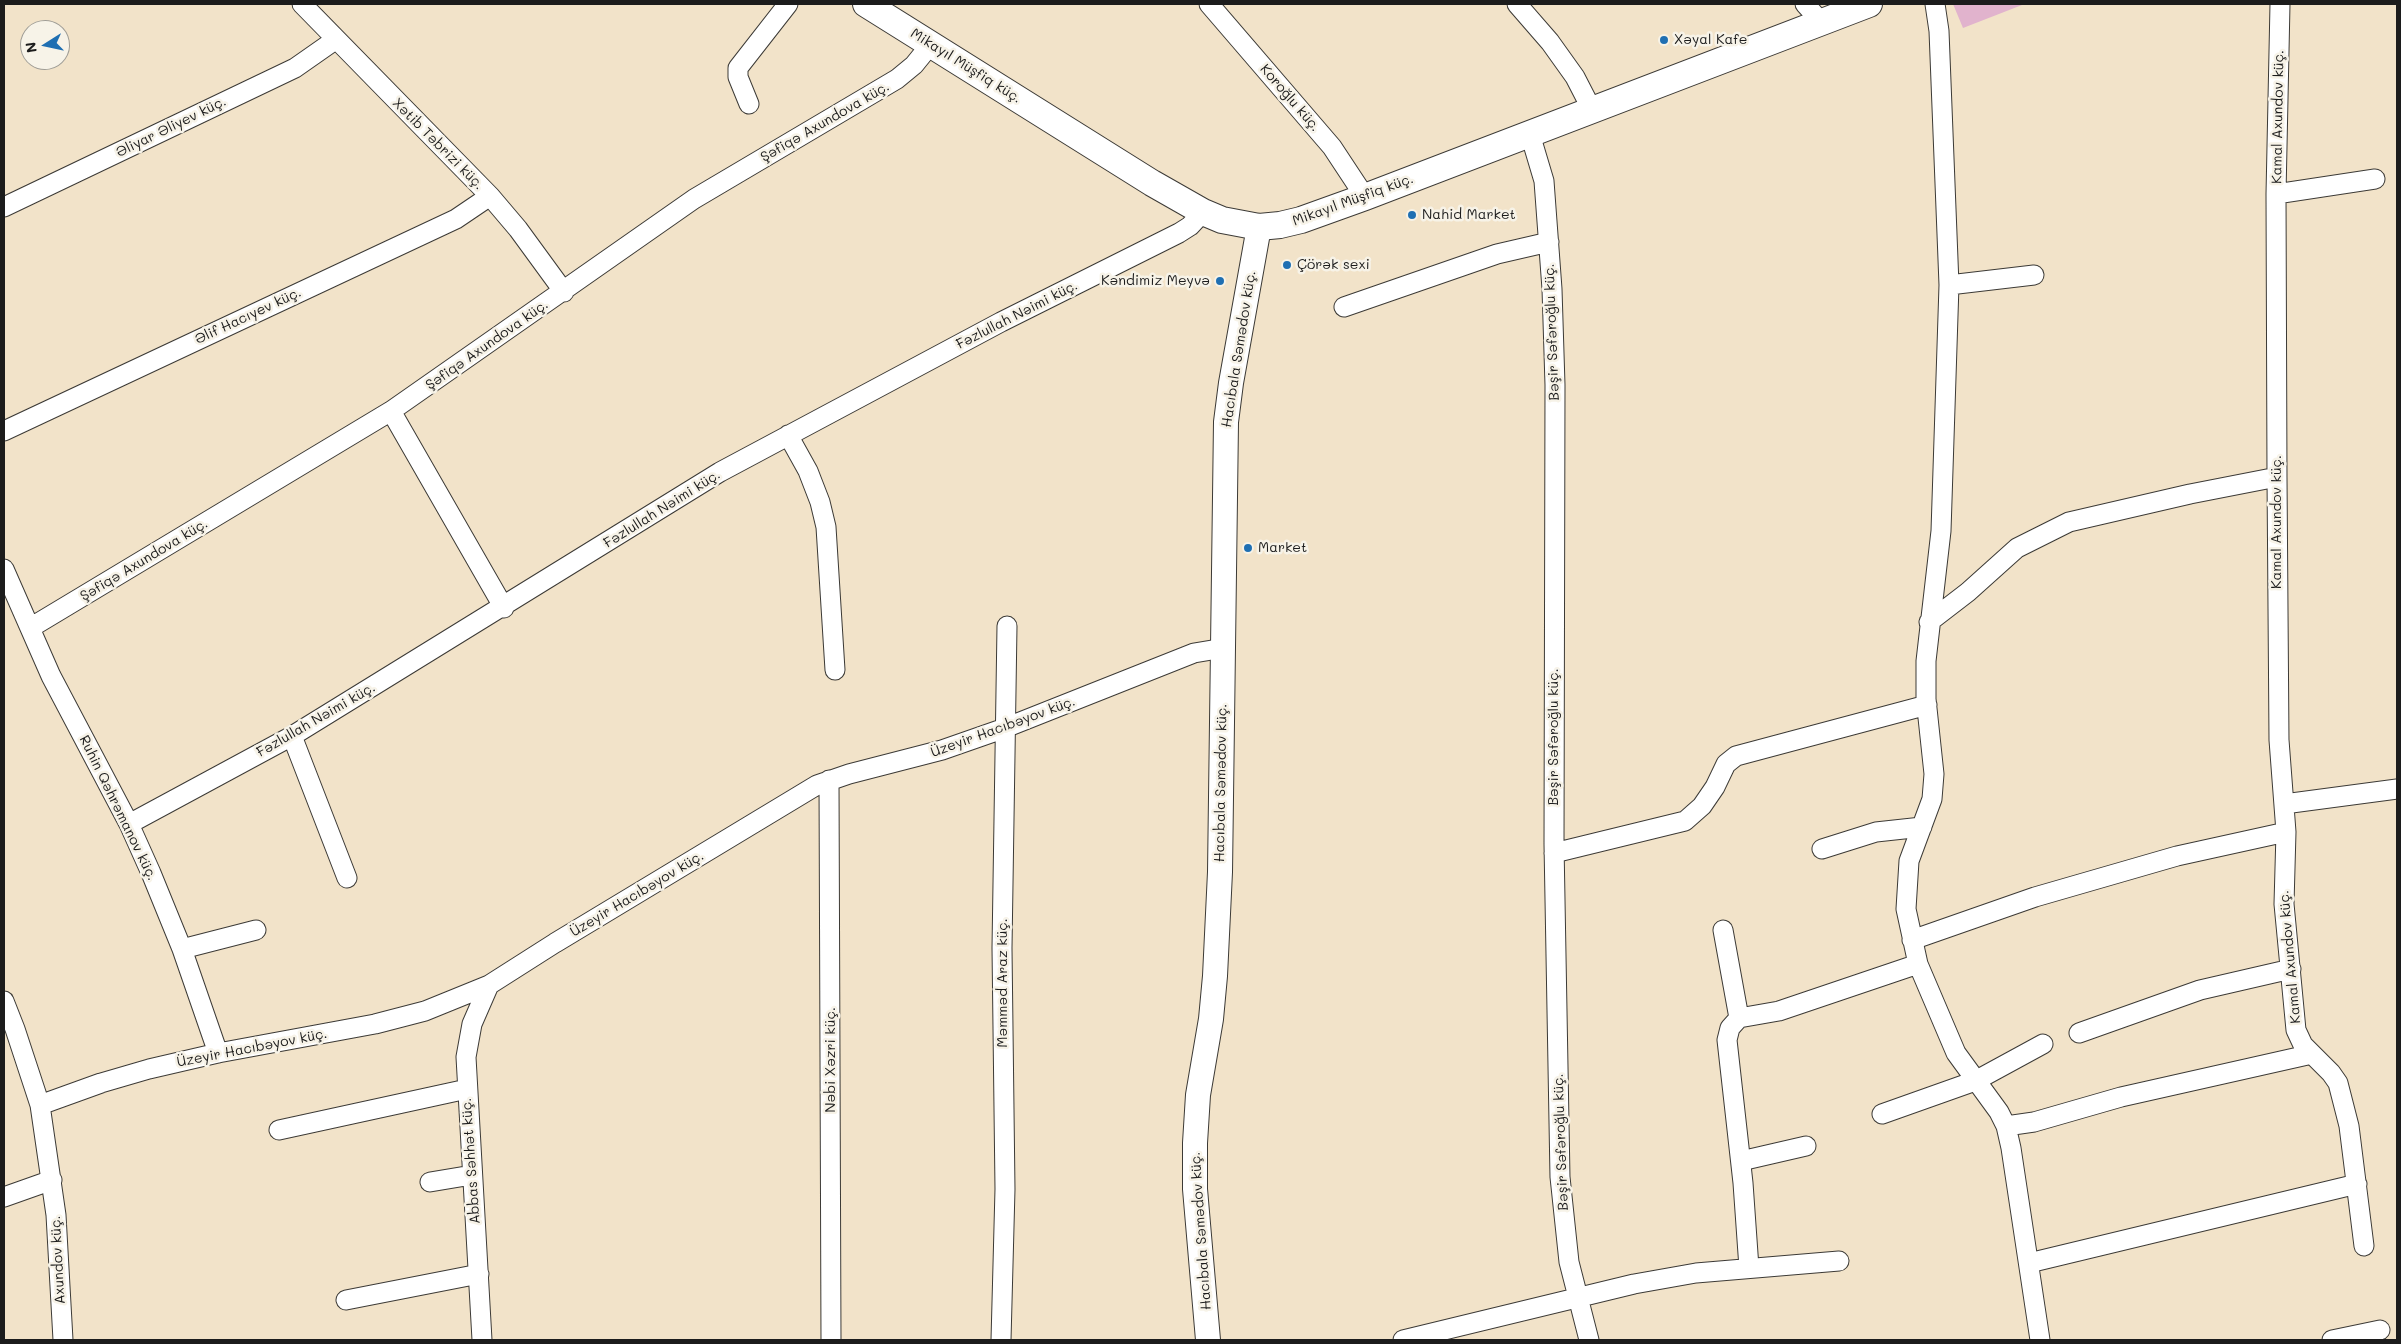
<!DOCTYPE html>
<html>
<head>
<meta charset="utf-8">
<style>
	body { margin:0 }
	#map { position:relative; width:2401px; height:1344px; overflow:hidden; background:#f2e3c9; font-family:Mali,sans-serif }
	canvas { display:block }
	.frame { position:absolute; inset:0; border:5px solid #1c1c1c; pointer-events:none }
	.north { position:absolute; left:20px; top:20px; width:50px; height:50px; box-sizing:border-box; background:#f7f3e8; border:1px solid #9f9d96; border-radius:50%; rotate:260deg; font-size:14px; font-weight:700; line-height:20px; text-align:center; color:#1c1c1c }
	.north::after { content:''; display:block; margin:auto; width:18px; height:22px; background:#1f6fb2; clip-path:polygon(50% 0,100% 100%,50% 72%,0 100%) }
</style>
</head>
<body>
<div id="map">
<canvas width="2401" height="1344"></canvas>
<div class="frame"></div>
<div class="north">N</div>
</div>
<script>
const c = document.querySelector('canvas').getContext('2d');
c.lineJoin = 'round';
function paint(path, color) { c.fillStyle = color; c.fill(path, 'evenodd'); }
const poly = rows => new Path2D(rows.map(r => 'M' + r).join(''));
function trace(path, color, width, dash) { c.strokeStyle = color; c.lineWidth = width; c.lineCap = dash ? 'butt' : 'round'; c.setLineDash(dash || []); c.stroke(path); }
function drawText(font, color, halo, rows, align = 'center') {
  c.font = font + ' Mali,sans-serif'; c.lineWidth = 5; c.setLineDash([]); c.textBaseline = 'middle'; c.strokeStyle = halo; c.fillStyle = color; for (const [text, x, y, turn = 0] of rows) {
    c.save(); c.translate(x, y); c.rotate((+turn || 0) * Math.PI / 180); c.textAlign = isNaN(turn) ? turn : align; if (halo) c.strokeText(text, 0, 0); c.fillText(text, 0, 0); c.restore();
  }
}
const building = poly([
	[1953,4,2021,4,2022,5,1963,28]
]);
const minor = poly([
	[302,4,490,196,518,229,564,292],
	[1209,4,1332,147,1365,197],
	[1517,4,1550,42,1575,77,1592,110],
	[1805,4,1822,23],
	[1935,4,1939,31,1949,285,1941,531,1926,661,1926,699,1934,774,1932,799,1909,861,1906,909,1918,964,1956,1053,1999,1112,2006,1126,2011,1148,2040,1340],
	[2280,4,2276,194,2277,477,2279,740,2286,832,2284,904,2296,1030,2303,1045,2331,1073,2338,1083,2349,1126,2364,1246],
	[749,104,738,77,738,68,788,4],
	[1530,134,1544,181,1552,289,1555,385,1554,844,1560,1177,1569,1262,1589,1340],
	[2276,194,2375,179],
	[4,207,295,68,335,40],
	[1949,285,2034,275],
	[1344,307,1497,254,1549,242],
	[391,411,504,608],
	[4,431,456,219,490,196],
	[788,435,808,471,820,502,826,527,835,670],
	[4,569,51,676,129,824,151,873,182,949,218,1053],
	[1929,622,1968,592,2017,548,2069,522,2190,494,2277,477],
	[30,628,391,411,694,199,897,79,914,65,931,44],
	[292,736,347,878],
	[829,780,831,1340],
	[2284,804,2397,789],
	[129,824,292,736,720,472,1001,322,1179,233,1190,226,1203,212],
	[1822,849,1876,832,1922,827],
	[1554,853,1685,821,1702,806,1715,787,1726,764,1736,756,1927,705],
	[1723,930,1739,1018],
	[1912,940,2035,897,2177,856,2286,832],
	[182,949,256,930],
	[4,1001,15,1029,40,1105,56,1215,63,1340],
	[2079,1033,2200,990,2291,969],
	[40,1105,101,1083,149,1069,218,1053,375,1024,425,1011,489,985,555,943,817,785,849,774,942,750,1005,728,1194,653,1224,648],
	[1882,1114,1975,1081,2043,1044],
	[2006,1126,2034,1122,2121,1097,2312,1054],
	[279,1130,467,1089],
	[1741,1161,1806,1146],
	[430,1182,472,1175],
	[4,1197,52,1180],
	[2029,1263,2357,1184],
	[1749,1268,1743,1183,1727,1040,1730,1028,1739,1018,1779,1011,1918,964],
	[346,1300,479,1274],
	[482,1340,466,1057,472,1024,489,985],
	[1001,1340,1005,1189,1002,948,1007,626],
	[1403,1340,1634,1284,1696,1273,1839,1261],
	[2332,1340,2380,1330]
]);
const tertiary = poly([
	[1208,1340,1195,1189,1195,1143,1198,1095,1211,1019,1215,976,1220,872,1226,422,1231,383,1259,227]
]);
const secondary = poly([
	[866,4,1152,183,1203,212,1222,220,1259,227,1280,225,1301,220,1365,197,1869,4]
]);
const markers = [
	[1664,40,5,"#1f6fb2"],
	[1412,215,5,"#1f6fb2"],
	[1287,265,5,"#1f6fb2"],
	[1220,281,5,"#1f6fb2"],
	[1248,548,5,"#1f6fb2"]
];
const poiNames = [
	["Xəyal Kafe",1674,40],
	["Nahid Market",1422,215],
	["Çörək sexi",1297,265],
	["Kəndimiz Meyvə",1210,281,"right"],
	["Market",1258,548]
];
const streetNames = [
	["Mikayıl Müşfiq küç.",966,66,32],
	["Koroğlu küç.",1290,98,49],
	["Kamal Axundov küç.",2278,117,-89],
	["Şəfiqə Axundova küç.",825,122,-30],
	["Əliyar Əliyev küç.",171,127,-26],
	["Xətib Təbrizi küç.",438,144,45],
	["Mikayıl Müşfiq küç.",1353,200,-20],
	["Fəzlullah Nəimi küç.",1017,315,-27],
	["Əlif Hacıyev küç.",248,316,-25],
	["Bəşir Səfəroğlu küç.",1552,332,-92],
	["Şəfiqə Axundova küç.",487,345,-35],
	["Hacıbala Səmədov küç.",1239,349,-81],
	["Fəzlullah Nəimi küç.",662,509,-32],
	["Kamal Axundov küç.",2277,522,-90],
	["Şəfiqə Axundova küç.",144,560,-31],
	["Fəzlullah Nəimi küç.",316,720,-30],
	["Üzeyir Hacıbəyov küç.",1003,727,-20],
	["Bəşir Səfəroğlu küç.",1554,737,-90],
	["Hacıbala Səmədov küç.",1221,783,-89],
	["Ruhin Qəhrəmanov küç.",118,808,64],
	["Üzeyir Hacıbəyov küç.",637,894,-31],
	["Kamal Axundov küç.",2290,957,-95],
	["Məmməd Araz küç.",1003,983,-90],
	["Üzeyir Hacıbəyov küç.",252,1048,-11],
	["Nəbi Xəzri küç.",831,1060,-90],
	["Bəşir Səfəroğlu küç.",1561,1142,-92],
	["Abbas Səhhət küç.",471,1161,-94],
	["Hacıbala Səmədov küç.",1201,1231,-94],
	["Axundov küç.",58,1260,-93]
];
paint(building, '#e1b3cd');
trace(minor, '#3c3a36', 21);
trace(tertiary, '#3c3a36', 26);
trace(secondary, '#3c3a36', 28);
trace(minor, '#fff', 19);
trace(tertiary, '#fff', 24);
trace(secondary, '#fff', 26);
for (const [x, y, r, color] of markers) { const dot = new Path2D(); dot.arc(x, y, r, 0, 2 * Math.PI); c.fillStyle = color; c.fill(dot); trace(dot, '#f7f3e8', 2); }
drawText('14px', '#1c1c1c', '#f7f3e8', poiNames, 'left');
drawText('14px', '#1c1c1c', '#f7f3e8', streetNames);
</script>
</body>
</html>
